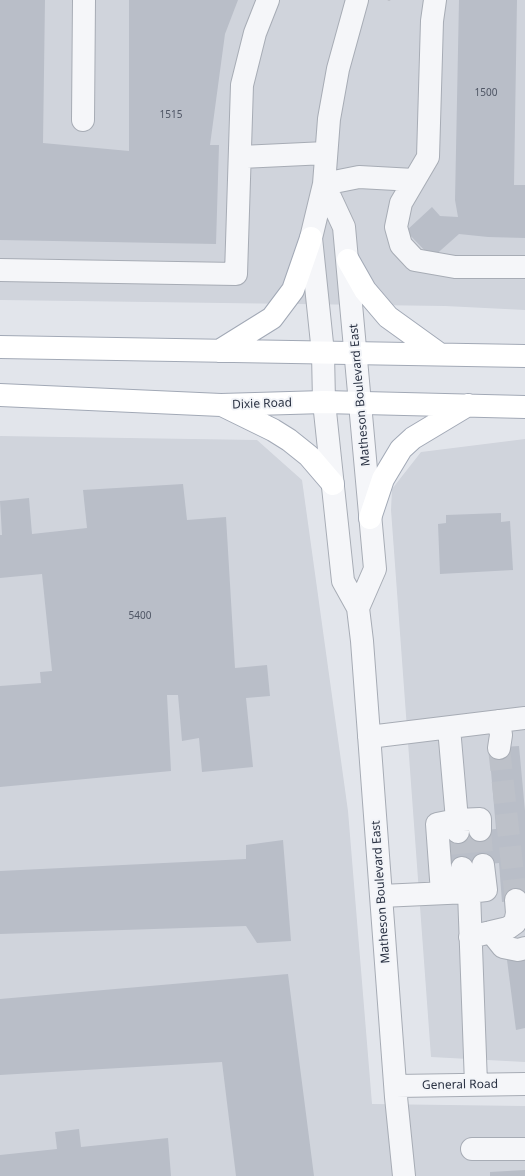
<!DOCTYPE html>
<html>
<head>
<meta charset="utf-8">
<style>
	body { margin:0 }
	canvas { display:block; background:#e2e5eb }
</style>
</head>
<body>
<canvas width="525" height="1176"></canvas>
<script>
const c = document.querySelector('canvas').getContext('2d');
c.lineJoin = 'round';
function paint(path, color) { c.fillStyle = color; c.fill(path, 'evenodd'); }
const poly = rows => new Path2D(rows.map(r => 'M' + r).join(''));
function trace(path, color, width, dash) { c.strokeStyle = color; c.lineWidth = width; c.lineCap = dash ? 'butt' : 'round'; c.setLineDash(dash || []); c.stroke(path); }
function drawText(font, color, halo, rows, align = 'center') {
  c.font = font + ' "Noto Sans",sans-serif'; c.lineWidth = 4; c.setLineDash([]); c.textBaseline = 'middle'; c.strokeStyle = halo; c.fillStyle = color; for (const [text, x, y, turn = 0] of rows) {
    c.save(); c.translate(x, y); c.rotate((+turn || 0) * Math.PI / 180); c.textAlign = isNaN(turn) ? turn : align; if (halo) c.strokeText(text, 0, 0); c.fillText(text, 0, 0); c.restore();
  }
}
const built = poly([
	[0,0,525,0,525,310,445,306,0,300],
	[0,436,257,440,302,480,348,811,372,1104,525,1106,525,1176,0,1176],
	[525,439,525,1062,431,1057,391,510,392,489,421,452]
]);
const building = poly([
	[0,0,45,0,43,143,129,151,129,0,238,0,225,34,210,145,219,145,216,244,0,240],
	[459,0,517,0,514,185,525,185,525,238,488,237,459,234,432,258,406,231,432,207,440,216,458,217,455,200],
	[183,484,187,520,226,517,235,668,267,665,270,696,246,698,253,767,202,772,199,738,182,741,178,695,167,695,171,771,0,787,0,686,41,683,40,672,52,671,42,574,0,578,0,535,2,535,0,501,29,498,32,534,87,528,83,490],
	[501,513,501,522,510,521,513,570,440,574,438,524,446,523,446,515],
	[519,746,525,811,525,899,502,902,499,863,452,868,448,833,496,829,489,748],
	[283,840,291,941,257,943,246,926,0,934,0,871,246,859,246,845],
	[525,958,525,1028,516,1030,507,960],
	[288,974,314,1176,236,1176,222,1062,0,1075,0,999],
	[79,1129,81,1147,168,1138,171,1176,0,1176,0,1155,57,1149,55,1132],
	[525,1170,525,1176,490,1176,490,1172]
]);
const minorTunnel = poly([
	[499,748,516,900],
	[480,830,483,865],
	[458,832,462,868]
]);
const path = poly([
	[389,1,389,0]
]);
const minor = poly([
	[357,0,338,69,329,119,324,184,311,238,323,353,324,402,343,581,358,608,362,641,396,1097,404,1176],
	[435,0,432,21,428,157,401,203,396,227,401,245,415,260,455,267,525,267],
	[83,120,84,0],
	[241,157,326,153],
	[324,184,344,227,375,569,358,608],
	[324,184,359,177,414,180],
	[0,270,236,274,242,85,255,33,268,0],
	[369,737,525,718],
	[499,748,501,735,499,721],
	[458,832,457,820,480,819,480,830],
	[462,868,464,892],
	[469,892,486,890,483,865],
	[442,893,437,824,457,820,449,728],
	[381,896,469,892,476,1084],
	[491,932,503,947,518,950,525,948],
	[470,937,508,928,515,923,517,913,516,900],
	[396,1086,525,1084],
	[472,1149,525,1149]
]);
const major = poly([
	[348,260,365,290,388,317,438,353],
	[0,347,525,356],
	[219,351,272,318,293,290,311,238],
	[0,395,221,405,324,402,525,407],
	[222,405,273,430,289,440,309,456,333,484],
	[370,518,383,479,401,449,413,438,468,405]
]);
const numberNames = [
	["1500",486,93],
	["1515",171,115],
	["5400",140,616]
];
const streetNames = [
	["Matheson Boulevard East",360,395,-95],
	["Dixie Road",262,404,-2],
	["Matheson Boulevard East",381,892,-94],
	["General Road",460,1085,-1]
];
paint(built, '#d0d4dc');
paint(building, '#b9bec8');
trace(minorTunnel, '#bdc1c9', 22, [22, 11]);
trace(minor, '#a7acb5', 24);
trace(major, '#a2a9b6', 24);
trace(path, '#c0c3ca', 2.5, [3, 3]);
trace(minor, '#f5f6f9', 22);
trace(major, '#fff', 22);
drawText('10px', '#4e5564', null, numberNames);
drawText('12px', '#2a3243', '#f2f4f8', streetNames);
</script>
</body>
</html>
